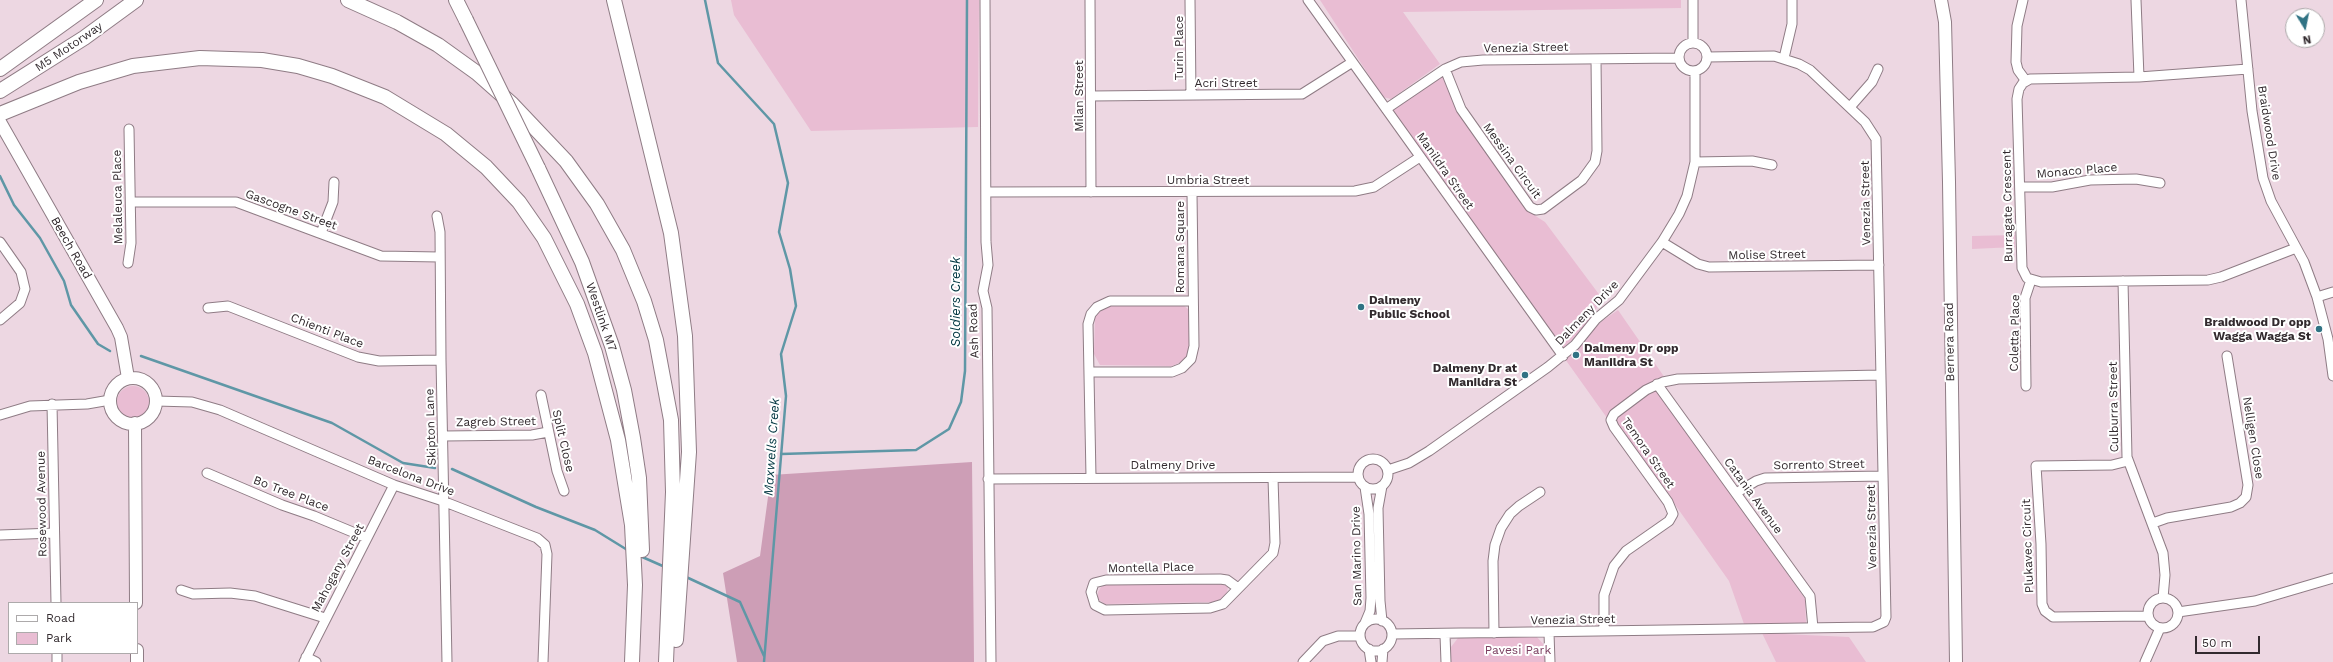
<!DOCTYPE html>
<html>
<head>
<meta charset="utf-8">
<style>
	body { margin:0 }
	#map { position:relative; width:2333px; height:662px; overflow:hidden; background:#edd7e2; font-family:"Work Sans",sans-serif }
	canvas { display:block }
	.legend { position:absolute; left:8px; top:602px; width:130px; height:52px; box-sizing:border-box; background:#fff; border:1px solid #adaaab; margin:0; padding:5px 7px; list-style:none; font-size:12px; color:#322a2e }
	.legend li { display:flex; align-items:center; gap:8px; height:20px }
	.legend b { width:20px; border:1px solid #adaaab }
	.north { position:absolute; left:2285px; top:8px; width:40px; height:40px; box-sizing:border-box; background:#fff; border:1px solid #adaaab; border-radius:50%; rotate:170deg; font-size:11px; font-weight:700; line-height:16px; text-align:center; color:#322a2e }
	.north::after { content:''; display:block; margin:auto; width:14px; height:18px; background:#307384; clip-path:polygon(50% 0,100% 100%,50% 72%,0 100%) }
	.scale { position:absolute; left:2195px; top:636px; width:65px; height:18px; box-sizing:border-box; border:2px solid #322a2e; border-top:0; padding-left:5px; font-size:12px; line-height:14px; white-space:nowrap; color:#322a2e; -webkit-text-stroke:3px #fff; paint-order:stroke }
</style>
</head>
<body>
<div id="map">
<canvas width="2333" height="662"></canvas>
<ul class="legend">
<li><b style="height:5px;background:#fff"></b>Road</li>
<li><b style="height:11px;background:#e9bdd3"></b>Park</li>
</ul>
<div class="north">N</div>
<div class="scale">50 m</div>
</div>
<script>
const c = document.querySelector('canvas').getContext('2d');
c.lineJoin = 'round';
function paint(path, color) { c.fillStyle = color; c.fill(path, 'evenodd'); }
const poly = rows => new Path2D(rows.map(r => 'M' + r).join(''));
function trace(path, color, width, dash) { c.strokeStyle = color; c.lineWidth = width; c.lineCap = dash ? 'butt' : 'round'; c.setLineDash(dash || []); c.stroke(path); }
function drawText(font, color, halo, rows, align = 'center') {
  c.font = font + ' "Work Sans",sans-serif'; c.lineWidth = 4; c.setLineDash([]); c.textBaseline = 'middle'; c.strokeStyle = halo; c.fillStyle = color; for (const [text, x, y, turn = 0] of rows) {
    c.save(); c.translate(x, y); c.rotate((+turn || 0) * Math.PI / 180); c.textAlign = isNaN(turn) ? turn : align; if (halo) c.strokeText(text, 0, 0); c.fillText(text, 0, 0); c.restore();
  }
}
const green = poly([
	[731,0,979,0,978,127,811,131,734,15],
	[1320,0,1681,0,1681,8,1403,12,1440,64,1391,99,1383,97],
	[1442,76,1456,109,1534,215,1545,222,1601,297,1594,314,1572,340,1562,349,1392,109],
	[2015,235,2015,247,1972,249,1972,236],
	[1114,304,1183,305,1188,309,1190,316,1190,346,1188,355,1181,362,1172,366,1100,365,1094,354,1095,315,1103,308],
	[1618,310,1665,378,1612,411,1607,418,1565,359,1602,321],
	'117 402a16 16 0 1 1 32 0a16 16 0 1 1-32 0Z',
	[1657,389,1805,599,1806,623,1744,624,1729,581,1616,421,1619,414,1648,392],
	[1223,584,1228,587,1227,592,1222,599,1216,602,1105,604,1098,599,1098,592,1101,587,1105,585],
	[1762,633,1849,637,1866,662,1776,662],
	[1536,636,1545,646,1545,662,1451,662,1451,647,1458,638]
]);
const forest = poly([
	[972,462,974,662,737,662,723,573,760,556,771,475]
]);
const stream = poly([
	[705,0,718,63,774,124,788,183,779,232,790,269,796,306,781,354,786,396,764,662],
	[0,176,14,205,40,238,64,281,71,305,98,344,110,351],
	[141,356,332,423,403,463,435,468],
	[781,454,916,450,949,429,961,402,965,371,967,0],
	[452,469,536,507,595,530,629,551],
	[640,556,665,567],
	[684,576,740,602,764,656]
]);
const minor = poly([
	[985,0,986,242,988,265,983,291,987,308,991,662],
	[1090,0,1091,192],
	[1190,0,1191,95],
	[1308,0,1563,356],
	[2023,0,2017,26,2016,62,2018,70,2026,81],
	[2136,0,2139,77],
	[2241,0,2252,111,2263,178,2271,201,2304,262,2317,297,2328,339,2333,376],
	'1679 57a14 14 0 1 1 28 0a14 14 0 1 1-28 0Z',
	[1693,43,1693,0],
	[1784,58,1792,24,1792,0],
	[1445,69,1461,109,1530,207,1536,210,1543,209,1582,180,1595,162,1597,151,1596,59],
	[2248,69,2139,77,2030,79,2023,83,2019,89,2017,99,2022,268,2027,278,2041,282,2208,280,2221,277,2296,248],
	[1091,96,1302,94,1351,63],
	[1850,107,1872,82,1878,69],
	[1386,109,1445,69,1461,62,1483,60,1679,58],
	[1695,162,1752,161,1772,165],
	[2020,187,2052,187,2090,180,2136,179,2160,183],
	[986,192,1355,191,1374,187,1420,157],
	[131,202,236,202,381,256,439,257],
	[437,216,440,232,441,360,447,662],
	[321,233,333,202,334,182],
	[0,242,21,272,25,289,20,303,0,320],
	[1662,242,1698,264,1709,267,1879,265],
	[128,263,131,243,129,129],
	[2123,281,2127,457,2163,553,2165,575,2163,598],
	[2317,297,2333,292],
	[208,308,228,306,358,357,379,361,441,360],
	[1089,372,1172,372,1182,368,1191,359,1194,346,1192,193],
	[1657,384,1810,596,1813,628],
	[2026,386,2025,298,2031,280],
	[541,395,557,471,564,491],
	[156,401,192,402,220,410,394,485,440,500,537,538,545,545,547,554,543,662],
	[52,404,56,603],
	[0,415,30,406,87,404,110,400],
	[444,436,532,435,548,432],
	'1358 474a15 15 0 1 1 30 0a15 15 0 1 1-30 0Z',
	[2128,461,2112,465,2036,466,2041,544,2042,604,2045,611,2053,617,2148,616],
	[1388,470,1409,463,1429,451,1548,367,1575,345,1596,319,1619,300,1662,242,1679,214,1687,196,1695,162,1695,71],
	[207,473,282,505,314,516,367,538],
	[1091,477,1088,324,1091,314,1097,307,1110,301,1193,301],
	[988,479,1358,477],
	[1382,486,1378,508,1380,601,1382,621],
	[1365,487,1369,514,1371,598,1370,611,1365,623],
	[1736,493,1756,481,1765,478,1883,476],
	[2153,523,2167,518,2231,507,2240,503,2246,497,2248,485,2227,356],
	[0,535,54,533],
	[1238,588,1227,580,1220,579,1106,580,1094,583,1091,592,1095,605,1105,610,1210,608,1223,604,1273,553,1275,543,1273,478],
	[181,590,193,594,230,593,255,596,325,618],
	'2148 613a15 15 0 1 1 30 0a15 15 0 1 1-30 0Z',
	[2178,612,2255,601,2333,578],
	'1360 635a16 16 0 1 1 32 0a16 16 0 1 1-32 0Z',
	[1604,631,1604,595,1614,566,1626,551,1669,521,1673,514,1668,502,1614,427,1611,420,1614,414,1646,390,1663,382,1678,379,1881,375],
	[1494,633,1493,561,1495,545,1501,528,1510,514,1519,506,1540,492],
	[1549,633,1550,662],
	[1392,634,1873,627,1884,622,1886,617,1876,139,1865,122,1810,70,1799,64,1774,56,1707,57],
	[1445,635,1446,662],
	[1369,649,1371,662],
	[57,653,57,662],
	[306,657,316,662],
	[304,662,394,485],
	[1303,662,1323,641,1338,636,1360,636],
	[1382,662,1383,649],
	[2145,662,2160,628]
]);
const major = poly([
	[1941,0,1945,22,1949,182,1956,662],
	[0,122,117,328,121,337,128,378],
	'110 401a23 23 0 1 1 46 0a23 23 0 1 1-46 0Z',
	[135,423,136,603],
	[137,650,137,662]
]);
const highway = poly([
	[348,0,397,22,438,45,477,73,512,104,566,161,597,204,623,250,644,301,656,340,671,420,673,492,666,662],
	[456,0,466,20],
	[614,0,671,233,685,336,689,452,676,640],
	[0,69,96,0],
	[0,91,84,38,136,0],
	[0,114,79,82,133,66,200,58,262,60,298,66,332,76,385,97,446,134,486,167,519,202,544,238,577,304,595,353,618,440,632,525,635,585,632,662],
	[538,168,582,262,612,346,624,390,633,438,639,478,642,550]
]);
const highwayBridge = poly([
	[466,20,538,168]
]);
const markers = [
	[1361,307,4,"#307384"],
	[2319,329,4,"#307384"],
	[1576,355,4,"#307384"],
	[1525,375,4,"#307384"]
];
const streetNames = [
	["M5 Motorway",69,47,-34],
	["Turin Place",1179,48,-90],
	["Venezia Street",1526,48,-1],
	["Acri Street",1226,83],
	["Milan Street",1079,96,-90],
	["Braidwood Drive",2269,133,81],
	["Messina Circuit",1512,161,54],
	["Manildra Street",1445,171,55],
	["Monaco Place",2077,171,-5],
	["Umbria Street",1208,180],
	["Melaleuca Place",118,197,-91],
	["Venezia Street",1866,203,-91],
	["Burragate Crescent",2008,206,-91],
	["Gascogne Street",291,210,20],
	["Romana Square",1180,247,-90],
	["Beech Road",71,248,60],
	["Molise Street",1767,255,-1],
	["Dalmeny Drive",1587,313,-46],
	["Westlink M7",601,317,71],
	["Chienti Place",327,331,21],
	["Ash Road",974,331,-92],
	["Coletta Place",2015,333,-89],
	["Bernera Road",1950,342,-91],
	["Culburra Street",2114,407,-91],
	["Zagreb Street",496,422,-1],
	["Skipton Lane",431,427,-92],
	["Nelligen Close",2253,438,81],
	["Split Close",563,441,77],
	["Temora Street",1648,453,55],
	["Dalmeny Drive",1173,465],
	["Sorrento Street",1819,465,-1],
	["Barcelona Drive",411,476,21],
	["Bo Tree Place",291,494,21],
	["Catania Avenue",1753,496,54],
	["Rosewood Avenue",42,504,-91],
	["Venezia Street",1872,527,-91],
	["Plukavec Circuit",2028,546,-92],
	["San Marino Drive",1357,556,-91],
	["Mahogany Street",338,568,-62],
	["Montella Place",1151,568,-1],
	["Venezia Street",1573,620,-1]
];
const poiNames = [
	["Dalmeny",1369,300],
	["Public School",1369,314],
	["Braidwood Dr opp",2311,322,"right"],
	["Wagga Wagga St",2311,336,"right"],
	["Dalmeny Dr opp",1584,348],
	["Manildra St",1584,362],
	["Dalmeny Dr at",1517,368,"right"],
	["Manildra St",1517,382,"right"]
];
const parkNames = [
	["Pavesi Park",1518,650]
];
const waterNames = [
	["Soldiers Creek",956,302,-90],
	["Maxwells Creek",772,447,-86]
];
paint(green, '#e9bdd3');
paint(forest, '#cd9eb6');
trace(stream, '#5f97a6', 2.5);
trace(minor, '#8f7c85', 11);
trace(major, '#8f7c85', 14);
trace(highway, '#8f7c85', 16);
trace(minor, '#fff', 9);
trace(major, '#fff', 12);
trace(highway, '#fff', 14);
trace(highwayBridge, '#8f7c85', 16, []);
trace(highwayBridge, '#fff', 14);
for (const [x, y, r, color] of markers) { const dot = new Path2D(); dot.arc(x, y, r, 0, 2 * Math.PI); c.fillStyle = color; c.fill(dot); trace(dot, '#fff', 1.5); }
drawText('12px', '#322a2e', '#fff', streetNames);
drawText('bold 12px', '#322a2e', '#fff', poiNames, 'left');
drawText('12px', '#7b3f60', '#fff', parkNames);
drawText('italic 13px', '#003641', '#fff', waterNames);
</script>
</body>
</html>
